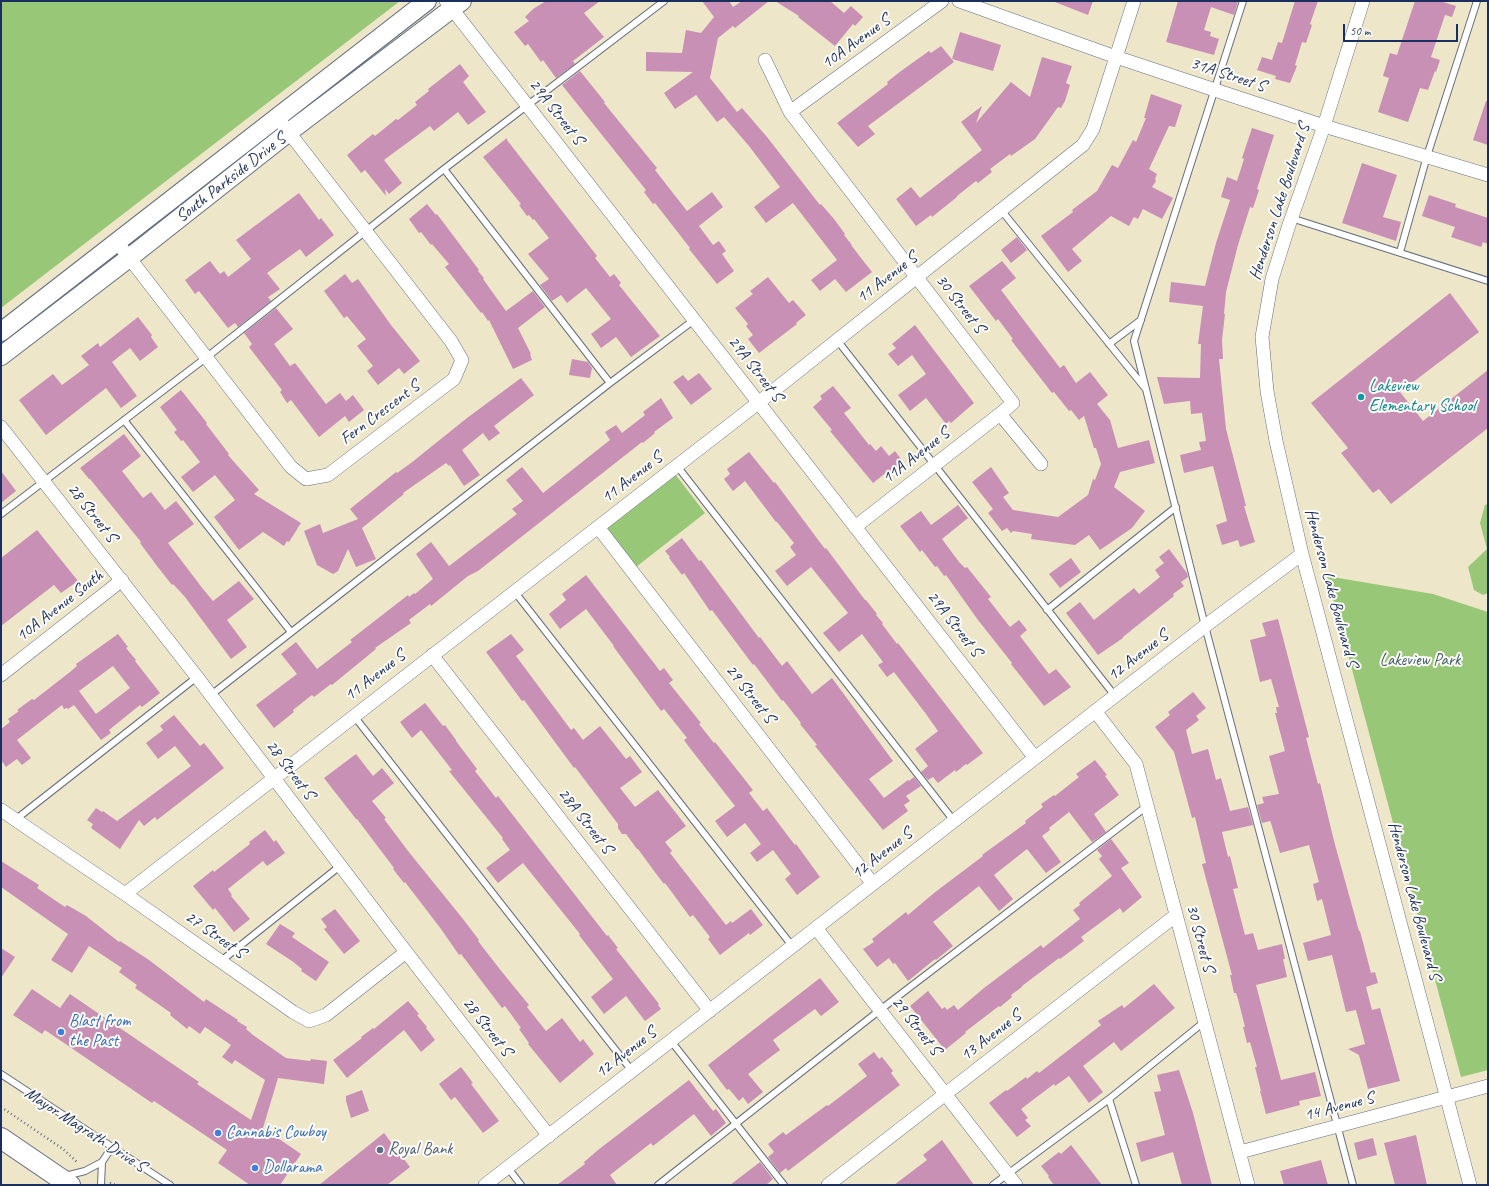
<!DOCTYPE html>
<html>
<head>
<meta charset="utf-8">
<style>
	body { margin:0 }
	#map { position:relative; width:1489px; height:1186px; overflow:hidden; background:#eee6c9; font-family:Caveat,sans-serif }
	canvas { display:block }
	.frame { position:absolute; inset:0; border:2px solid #1b2f5e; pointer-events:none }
	.scale { position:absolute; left:1343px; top:24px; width:115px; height:18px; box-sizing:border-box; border:2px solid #1b2f5e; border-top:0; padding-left:5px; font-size:12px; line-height:14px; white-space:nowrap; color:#1b2f5e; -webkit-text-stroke:3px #fdfcf7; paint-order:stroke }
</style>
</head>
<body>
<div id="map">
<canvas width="1489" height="1186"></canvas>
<div class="frame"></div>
<div class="scale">50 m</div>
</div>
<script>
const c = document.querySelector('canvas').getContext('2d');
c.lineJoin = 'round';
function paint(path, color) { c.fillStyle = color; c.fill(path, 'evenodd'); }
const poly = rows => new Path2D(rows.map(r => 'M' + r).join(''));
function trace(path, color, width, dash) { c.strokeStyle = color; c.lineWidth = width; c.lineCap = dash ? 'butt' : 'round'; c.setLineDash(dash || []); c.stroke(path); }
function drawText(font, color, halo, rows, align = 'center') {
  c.font = font + ' Caveat,sans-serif'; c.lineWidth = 4; c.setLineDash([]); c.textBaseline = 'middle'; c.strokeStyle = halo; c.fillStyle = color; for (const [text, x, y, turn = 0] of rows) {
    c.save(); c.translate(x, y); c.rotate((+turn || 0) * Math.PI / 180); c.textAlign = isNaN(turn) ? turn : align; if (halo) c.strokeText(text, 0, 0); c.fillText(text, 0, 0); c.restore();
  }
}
const green = poly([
	[1,1,400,1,1,308],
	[672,470,705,513,631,571,598,527],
	[1488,504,1488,593,1483,595,1474,590,1468,567,1487,549,1480,523,1485,505],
	[1327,576,1433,594,1488,612,1488,1070,1461,1077]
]);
const building = poly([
	[546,1,600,1,584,13,604,37,573,61,575,64,556,78,543,60,541,62,528,44,525,46,514,32,529,21,525,17,533,9],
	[702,1,729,1,733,7,742,1,769,1,735,28,733,26,718,38,710,78,737,112,742,108,767,137,820,205,821,204,834,219,845,234,844,235,852,245,851,245,872,272,846,292,835,279,820,291,811,280,837,260,793,203,766,223,754,207,780,187,749,146,724,117,717,122,696,95,675,109,664,93,693,72,646,71,646,52,682,53,686,30,701,33,714,17],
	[775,1,830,1,844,13,851,6,863,17,855,26,853,24,835,46,798,17,799,16],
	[1055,1,1093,1,1088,15,1055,2],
	[1178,1,1238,1,1234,15,1211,7,1204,30,1211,32,1210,36,1219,39,1214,55,1166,42],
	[1295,1,1318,1,1310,24,1312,25,1306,43,1302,42,1295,65,1297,66,1290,83,1275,79,1276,76,1257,70,1262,57,1272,60,1278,42,1282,43],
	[1415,1,1440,1,1456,6,1452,17,1445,15,1431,57,1440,60,1436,72,1435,71,1428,90,1420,88,1408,122,1378,112,1389,78,1383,76,1390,53,1397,55],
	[960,32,1001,45,993,71,952,59],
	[941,46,954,62,868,126,875,134,858,147,837,123,888,84,887,82,901,71,929,51,931,53],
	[1042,57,1072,66,1066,83,1070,85,1065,101,1061,108,1058,107,1035,139,1011,156,1010,154,990,169,992,172,978,183,976,181,957,196,957,197,932,217,931,215,916,226,896,199,911,187,920,198,982,150,961,122,982,106,976,123,1011,82,1030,97],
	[460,64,469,76,463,82,486,112,468,125,458,112,434,131,430,126,384,160,402,183,389,194,385,189,386,196,365,170,361,173,347,155,373,134,375,136,396,119,398,120,417,105,415,102,429,91,428,89],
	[580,71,605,102,604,103,657,168,655,170,687,211,712,192,723,207,699,226,713,245,719,241,726,251,722,254,734,271,717,284,689,249,690,248,655,203,653,204,644,192,646,190,562,85],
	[1151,94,1182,105,1175,127,1169,126,1149,169,1157,174,1155,179,1156,181,1152,187,1173,198,1162,219,1143,209,1138,219,1134,217,1129,226,1111,216,1072,249,1082,261,1068,272,1041,236,1073,212,1072,210,1097,191,1112,165,1118,168,1133,140,1136,142,1146,118,1144,118],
	[1486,101,1488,101,1488,145,1473,140],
	[1252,128,1274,135,1257,189,1259,190,1253,208,1250,207,1238,245,1226,292,1224,314,1225,314,1222,340,1223,359,1219,359,1226,429,1246,506,1244,506,1255,542,1240,547,1238,540,1222,545,1216,525,1227,521,1213,466,1184,473,1180,455,1201,450,1199,442,1206,441,1202,413,1191,414,1190,401,1164,404,1157,377,1200,378,1201,344,1198,344,1203,306,1169,302,1171,282,1205,286,1216,243,1230,200,1221,197,1227,177,1237,181,1244,159,1242,158],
	[507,138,507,140,597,256,595,258,610,277,614,274,621,283,619,285,660,336,631,357,616,337,601,348,591,334,611,319,586,288,567,303,561,295,552,301,540,285,549,279,528,254,549,238,534,219,533,220,529,215,527,216,519,205,521,204,483,157],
	[1362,163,1397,175,1383,217,1401,222,1396,241,1342,223],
	[299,193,319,220,321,218,334,235,306,257,300,249,267,273,280,289,268,297,271,301,238,327,235,323,228,328,199,291,195,294,185,280,210,261,220,274,224,271,228,277,251,259,236,240],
	[1429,195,1456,204,1455,207,1488,218,1488,244,1483,242,1481,247,1451,237,1455,227,1422,216],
	[427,204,436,215,437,214,479,270,478,271,484,278,483,279,506,311,533,291,545,307,518,328,531,354,530,354,532,360,513,369,489,320,488,321,482,312,481,313,445,267,449,264,432,244,431,245,421,232,419,233,409,219],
	[1017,237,1027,250,1011,263,1001,250],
	[1002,261,1016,278,1001,290,1060,368,1064,365,1076,383,1090,372,1108,395,1097,404,1110,420,1118,448,1149,440,1155,463,1120,472,1114,487,1145,511,1132,528,1100,550,1089,535,1075,545,1031,539,1032,534,1013,531,1011,533,1007,528,1002,531,988,513,993,509,972,482,991,467,1009,493,1003,497,1013,510,1058,517,1088,495,1093,479,1095,480,1101,464,1096,448,1094,448,1084,416,1079,420,1071,410,1069,411,1054,392,1052,393,1011,340,1013,339,998,319,996,321,969,286],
	[345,274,352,283,358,279,391,325,420,361,404,374,399,368,378,385,367,371,373,366,357,346,366,339,347,316,344,318,324,291],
	[768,277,789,303,793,300,806,315,796,323,797,324,759,353,748,339,753,335,746,326,748,324,735,308,753,294,750,291],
	[1450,293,1479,332,1400,392,1423,421,1488,370,1488,428,1391,504,1379,489,1373,493,1341,453,1348,448,1311,403],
	[276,308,293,329,274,344,290,366,295,363,326,404,340,393,346,401,353,395,364,410,349,422,345,416,319,437,291,400,287,403,280,392,282,390,249,347,252,344,244,333],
	[138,317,152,335,151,337,158,347,140,361,130,348,112,362,137,396,121,408,106,388,46,435,19,400,53,374,62,385,89,365,81,356,98,343,100,347],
	[915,325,974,403,951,423,949,421,946,424,926,398,910,411,898,395,926,374,912,355,898,366,888,354,896,348,892,344],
	[572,359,588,362,592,368,590,378,569,375],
	[699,373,712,389,691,405,673,382,683,375,688,381],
	[521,378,534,395,494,426,500,433,489,441,483,433,462,450,480,475,464,486,450,465,449,466,446,463,403,493,404,494,362,528,376,559,356,567,348,549,338,571,333,574,317,565,304,531,320,524,323,533,358,519,350,509,396,472,397,473,411,463,467,418],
	[833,386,851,408,844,413,869,445,870,444,876,451,881,446,889,456,895,451,904,463,890,474,888,471,873,483,830,431,832,430,813,407,822,399,820,396],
	[181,390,207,423,206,424,229,454,228,455,259,490,254,494,301,523,289,542,287,541,284,546,263,532,239,550,214,517,235,500,215,475,193,492,181,477,200,462,183,440,181,441,174,432,177,430,160,407],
	[661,398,673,418,654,432,655,433,643,443,642,442,492,560,478,571,468,576,431,606,430,604,409,620,411,623,375,648,376,649,332,685,331,684,314,697,312,695,293,710,294,712,274,728,256,705,297,674,281,654,296,642,317,669,352,642,350,640,372,623,408,595,409,597,414,593,415,594,433,579,416,554,431,542,449,566,517,514,512,509,523,501,506,480,522,467,543,493,610,440,605,432,616,425,622,433,645,415,643,412],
	[124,434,141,456,122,471,143,498,151,492,165,510,176,501,194,524,168,543,203,589,213,601,239,581,254,599,227,620,247,647,231,659,185,597,173,584,172,585,157,566,140,543,141,542,90,479,89,479,80,468],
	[749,452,774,483,775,482,825,549,826,548,865,600,866,600,877,614,876,615,883,623,882,624,897,644,898,643,983,753,967,765,966,764,956,772,955,770,938,783,933,777,928,780,921,772,928,766,915,749,938,731,926,714,894,672,887,677,878,665,883,662,862,634,839,652,823,633,848,613,811,567,787,586,775,571,796,555,790,547,794,543,777,522,776,522,745,481,733,491,724,479,730,474,727,469],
	[1,471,16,491,1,503],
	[958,505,968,518,942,539,959,562,965,568,967,567,991,597,988,599,1010,627,1019,620,1027,630,1020,636,1049,674,1056,669,1071,687,1044,706,1011,664,1012,663,978,620,946,575,944,576,937,566,935,567,922,550,920,552,900,526,921,511,931,525],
	[37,530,78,581,61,593,54,585,1,626,1,558],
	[682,538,699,561,701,560,759,638,760,637,782,666,787,661,812,694,832,678,893,761,869,779,884,798,908,780,909,781,914,777,921,786,906,796,910,801,904,805,908,811,883,830,815,746,817,745,800,724,801,723,783,700,782,701,754,664,753,665,712,610,710,611,684,573,682,575,669,558,670,557,665,551],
	[1169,549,1187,573,1188,577,1181,582,1184,586,1173,594,1174,596,1123,637,1123,638,1098,655,1066,613,1080,602,1094,620,1134,588,1139,594,1160,577,1155,570,1164,563,1159,557],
	[1071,558,1081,572,1060,588,1049,574],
	[586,575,660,671,664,668,673,680,669,683,701,723,699,724,714,743,715,742,753,790,749,793,763,811,767,808,788,836,795,845,796,844,820,877,797,895,785,879,791,874,773,850,757,862,750,853,761,844,745,823,727,837,715,821,735,806,689,747,684,740,687,738,664,709,661,711,613,646,614,646,586,609,560,629,549,614,566,600,562,594],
	[1278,619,1309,737,1306,738,1318,784,1320,783,1334,841,1359,931,1360,931,1371,973,1375,972,1378,983,1366,987,1372,1010,1380,1008,1400,1081,1368,1089,1359,1055,1348,1049,1365,1044,1356,1010,1346,1012,1332,955,1308,961,1303,943,1331,935,1322,899,1317,901,1313,884,1319,882,1309,845,1280,853,1271,823,1270,821,1262,823,1257,805,1264,803,1262,797,1279,794,1269,756,1285,751,1275,713,1277,713,1276,707,1279,707,1271,679,1260,682,1250,640,1266,636,1262,623],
	[118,634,128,647,126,648,136,660,135,661,160,693,142,707,140,705,109,730,111,733,101,740,74,705,68,709,67,708,64,709,62,705,17,740,31,758,22,765,17,759,6,767,1,760,1,729,10,722,8,719,19,711,17,710,32,699,34,700,70,672,77,666,76,664],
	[113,666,130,688,96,714,79,691],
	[511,634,524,650,516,656,571,730,574,728,583,740,600,726,626,759,630,756,642,772,620,788,635,807,658,790,683,822,686,826,665,842,672,851,670,853,726,925,731,921,732,923,751,909,763,925,750,935,749,933,720,955,708,939,710,937,693,915,690,917,665,883,664,884,654,871,638,849,637,849,626,834,622,834,618,828,618,824,575,767,574,768,524,700,522,701,486,652],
	[1193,692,1206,708,1196,716,1199,720,1186,730,1192,754,1208,749,1216,780,1221,778,1230,811,1248,807,1253,825,1222,832,1228,857,1230,856,1238,888,1233,889,1245,935,1253,933,1258,950,1282,944,1285,959,1283,959,1287,977,1256,985,1281,1080,1315,1072,1321,1096,1299,1101,1300,1105,1266,1114,1260,1091,1261,1091,1255,1067,1257,1067,1250,1042,1247,1043,1243,1027,1245,1027,1238,999,1236,993,1234,993,1230,975,1232,975,1202,864,1206,863,1195,817,1192,818,1174,752,1155,727,1170,715,1168,712],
	[425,703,443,726,445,725,456,740,456,741,477,769,475,771,496,798,498,796,607,936,608,935,618,948,616,949,659,1004,658,1005,661,1009,645,1021,626,996,604,1014,591,997,613,979,579,935,580,934,523,863,498,883,486,868,510,850,502,839,503,838,449,771,452,770,421,730,412,738,400,722],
	[174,715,200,746,204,743,224,768,157,820,155,817,144,826,139,820,120,849,91,828,93,824,87,820,96,808,102,812,103,811,117,821,191,766,175,746,158,759,146,743,163,730,160,726],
	[356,754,373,776,382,768,394,783,372,801,386,818,384,819,408,851,463,919,479,940,478,941,502,972,529,1005,527,1007,546,1031,562,1018,580,1042,583,1039,594,1054,560,1083,528,1044,529,1043,519,1029,521,1028,505,1006,502,1008,461,954,459,955,441,929,405,882,404,883,393,869,394,868,357,819,356,819,324,778],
	[1095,760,1107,775,1105,776,1119,795,1094,814,1106,832,1092,842,1069,812,1049,828,1050,830,1042,836,1061,862,1046,873,1027,849,994,875,1013,899,999,911,979,886,933,922,953,946,936,960,935,959,908,981,895,963,893,964,889,958,877,967,863,949,874,942,872,939,906,912,908,915,934,893,983,856,982,855,1026,823,1025,821,1043,807,1041,804,1054,795,1055,796,1079,777,1076,774],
	[265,830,274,842,276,840,285,853,267,866,263,861,228,889,232,895,231,896,250,919,234,932,215,908,213,910,193,886,213,870,214,872,250,844,249,842],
	[1111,839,1129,863,1121,868,1142,897,1123,913,1120,908,1081,937,1084,941,1060,959,1059,958,1022,986,1022,987,1011,995,1012,997,1000,1007,999,1006,965,1032,966,1033,945,1050,910,1006,928,991,942,1009,945,1007,947,1010,954,1005,958,1010,984,988,1041,945,1043,948,1080,919,1073,910,1080,905,1079,903,1112,876,1099,859,1102,856,1097,850],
	[1,861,39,885,37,888,65,907,67,905,86,916,119,942,120,941,149,960,204,1002,206,999,238,1020,237,1021,247,1027,246,1029,253,1035,286,1058,310,1061,311,1059,327,1061,324,1084,278,1078,263,1128,301,1154,280,1185,250,1185,218,1163,227,1150,154,1101,152,1103,45,1030,42,1034,13,1015,32,989,60,1008,70,994,199,1082,197,1084,251,1120,265,1080,235,1060,232,1064,222,1057,231,1045,205,1027,200,1034,189,1026,187,1029,170,1015,171,1013,135,988,137,985,119,972,122,968,89,946,72,973,51,960,68,934,1,887],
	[335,909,360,941,344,954,324,929,327,927,321,919],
	[280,924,295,933,292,937,329,962,316,981,301,971,302,969,292,961,266,944],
	[1,948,15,957,1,978],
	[820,978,839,1002,821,1016,815,1009,773,1040,780,1050,748,1074,763,1092,748,1104,743,1097,739,1101,729,1089,727,1090,708,1065],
	[1154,984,1175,1008,1121,1051,1114,1042,1083,1066,1103,1092,1089,1103,1069,1076,1055,1086,1054,1084,1021,1109,1028,1118,1025,1120,1031,1126,1017,1137,989,1103,1006,1090,1007,1091,1026,1077,1027,1079,1037,1071,1039,1073,1101,1025,1098,1021,1122,1005,1124,1008],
	[408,1001,419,1014,417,1015,427,1027,426,1028,435,1040,421,1052,404,1030,347,1078,333,1060,362,1038,361,1037,373,1028,374,1029],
	[874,1052,879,1059,882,1057,893,1071,891,1073,900,1085,788,1171,786,1168,780,1173,768,1157,774,1152,768,1144,783,1132,786,1135,790,1132,827,1105,828,1106,867,1076,858,1064],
	[461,1067,473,1083,471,1084,499,1121,483,1133,455,1097,451,1100,439,1084],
	[1179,1070,1193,1113,1212,1185,1182,1185,1173,1152,1141,1162,1136,1143,1165,1135,1154,1092,1161,1091,1157,1075],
	[689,1080,713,1111,716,1109,726,1123,711,1136,694,1114,653,1146,651,1143,610,1175,617,1185,557,1185,585,1164,584,1162,598,1150],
	[362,1090,369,1111,351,1118,346,1101,346,1096],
	[384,1133,410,1167,387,1185,319,1185],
	[1416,1135,1427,1185,1395,1185,1384,1143],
	[1373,1138,1377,1155,1358,1160,1354,1143],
	[942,1140,974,1185,894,1185,927,1160,923,1155],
	[1071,1145,1102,1185,1054,1185,1048,1177,1049,1176,1041,1166,1059,1152,1061,1154],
	[1321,1160,1328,1185,1284,1185,1280,1171],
	[760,1162,773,1179,766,1185,730,1185]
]);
const path = poly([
	[1,1107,63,1149,78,1163],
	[110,1183,116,1185]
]);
const lane = poly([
	[1243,1,1134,341,1205,626,1353,1185],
	[444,169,610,383],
	[1001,210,1145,388],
	[1291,218,1488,281],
	[1400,252,1427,156,1477,1],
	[837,340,1115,696],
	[1109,344,1141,320],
	[124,420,291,632],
	[677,466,954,821],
	[1,514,207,357,444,169,664,1],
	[514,591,793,947],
	[1047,610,1176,507],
	[211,695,610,383,694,320],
	[354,716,632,1071],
	[15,820,197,677],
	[221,961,340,866],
	[671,1041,784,1185],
	[1,1074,170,1185],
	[1109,1099,1136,1185],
	[508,1168,521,1185],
	[65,1176,85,1171,102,1162],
	[101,1185,102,1162,112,1147],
	[658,1185,880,1010,1147,806],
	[993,1185,1109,1099,1204,1022]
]);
const street = poly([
	[446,1,1035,758],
	[959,1,1116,57,1215,90,1324,126,1488,175],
	[1363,1,1324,126,1289,225,1272,279,1262,337,1267,391,1276,441,1302,554,1470,1185],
	[765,60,790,112,1013,403,1000,414,1041,464],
	[790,112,942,1],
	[117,242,291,467,306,479,328,475,454,379,462,360,451,341,277,117],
	[1,427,197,677,406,952,549,1136],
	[598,527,873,884],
	[855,527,1000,414],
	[432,655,710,1011],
	[1,675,122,580],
	[1095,711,1136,764,1248,1185],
	[1,810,125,894,293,1012,309,1021,326,1015,406,952],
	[125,894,758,403,1083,145,1093,129,1134,1],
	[816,928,1016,1185],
	[1240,1152,1488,1086],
	[485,1185,1205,626,1302,554],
	[828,1185,1175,916]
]);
const secondary = poly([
	[1,332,427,1],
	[1,356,129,258,289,132,462,1]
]);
const primary = poly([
	[1,1138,70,1185]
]);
const markers = [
	[1361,397,4,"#0f9aa8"],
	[61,1032,4,"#3f7fe0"],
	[218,1133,4,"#3f7fe0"],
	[380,1150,4,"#5c6f8a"],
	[255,1168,4,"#3f7fe0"]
];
const streetNames = [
	["10A Avenue S",856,42,-36],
	["31A Street S",1228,75,18],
	["29A Street S",556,112,52],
	["South Parkside Drive S",231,178,-38],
	["Henderson Lake Boulevard S",1280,202,-72],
	["11 Avenue S",887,278,-38],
	["30 Street S",960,304,52],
	["29A Street S",755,369,52],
	["Fern Crescent S",380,413,-37],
	["11A Avenue S",916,456,-38],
	["11 Avenue S",632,478,-38],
	["28 Street S",92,513,52],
	["Henderson Lake Boulevard S",1331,588,75],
	["10A Avenue South",60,606,-38],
	["29A Street S",954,624,52],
	["12 Avenue S",1138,656,-38],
	["11 Avenue S",375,676,-38],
	["29 Street S",750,694,52],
	["28 Street S",290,770,53],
	["28A Street S",585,821,52],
	["12 Avenue S",882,854,-38],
	["Henderson Lake Boulevard S",1414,901,75],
	["27 Street S",215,935,35],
	["30 Street S",1200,938,75],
	["29 Street S",916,1026,52],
	["28 Street S",487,1027,52],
	["13 Avenue S",991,1036,-38],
	["12 Avenue S",626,1053,-38],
	["14 Avenue S",1339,1107,-15],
	["Mayor Magrath Drive S",85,1130,33]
];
const cultureNames = [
	["Lakeview",1369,387],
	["Elementary School",1369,407]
];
const parkNames = [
	["Lakeview Park",1420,661]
];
const shopNames = [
	["Blast from",69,1022],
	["the Past",69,1042],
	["Cannabis Cowboy",226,1133],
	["Dollarama",263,1168]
];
const serviceNames = [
	["Royal Bank",388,1150]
];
paint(green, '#98c877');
paint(building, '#c990b5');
trace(lane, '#656f83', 8);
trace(street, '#656f83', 14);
trace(secondary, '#656f83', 20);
trace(primary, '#656f83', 22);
trace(path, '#656f83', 2.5, [1, 3]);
trace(lane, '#fff', 6);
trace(street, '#fff', 13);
trace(secondary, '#fff', 18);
trace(primary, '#fff', 20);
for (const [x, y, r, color] of markers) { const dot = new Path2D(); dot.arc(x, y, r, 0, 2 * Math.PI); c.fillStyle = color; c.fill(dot); trace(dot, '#fdfcf7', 1.5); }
drawText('17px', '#1b2f5e', '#fdfcf7', streetNames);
drawText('17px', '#0d838f', '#fdfcf7', cultureNames, 'left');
drawText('17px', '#405d66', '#fdfcf7', parkNames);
drawText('17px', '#366cbe', '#fdfcf7', shopNames, 'left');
drawText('17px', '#4e5e75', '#fdfcf7', serviceNames, 'left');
</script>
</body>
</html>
